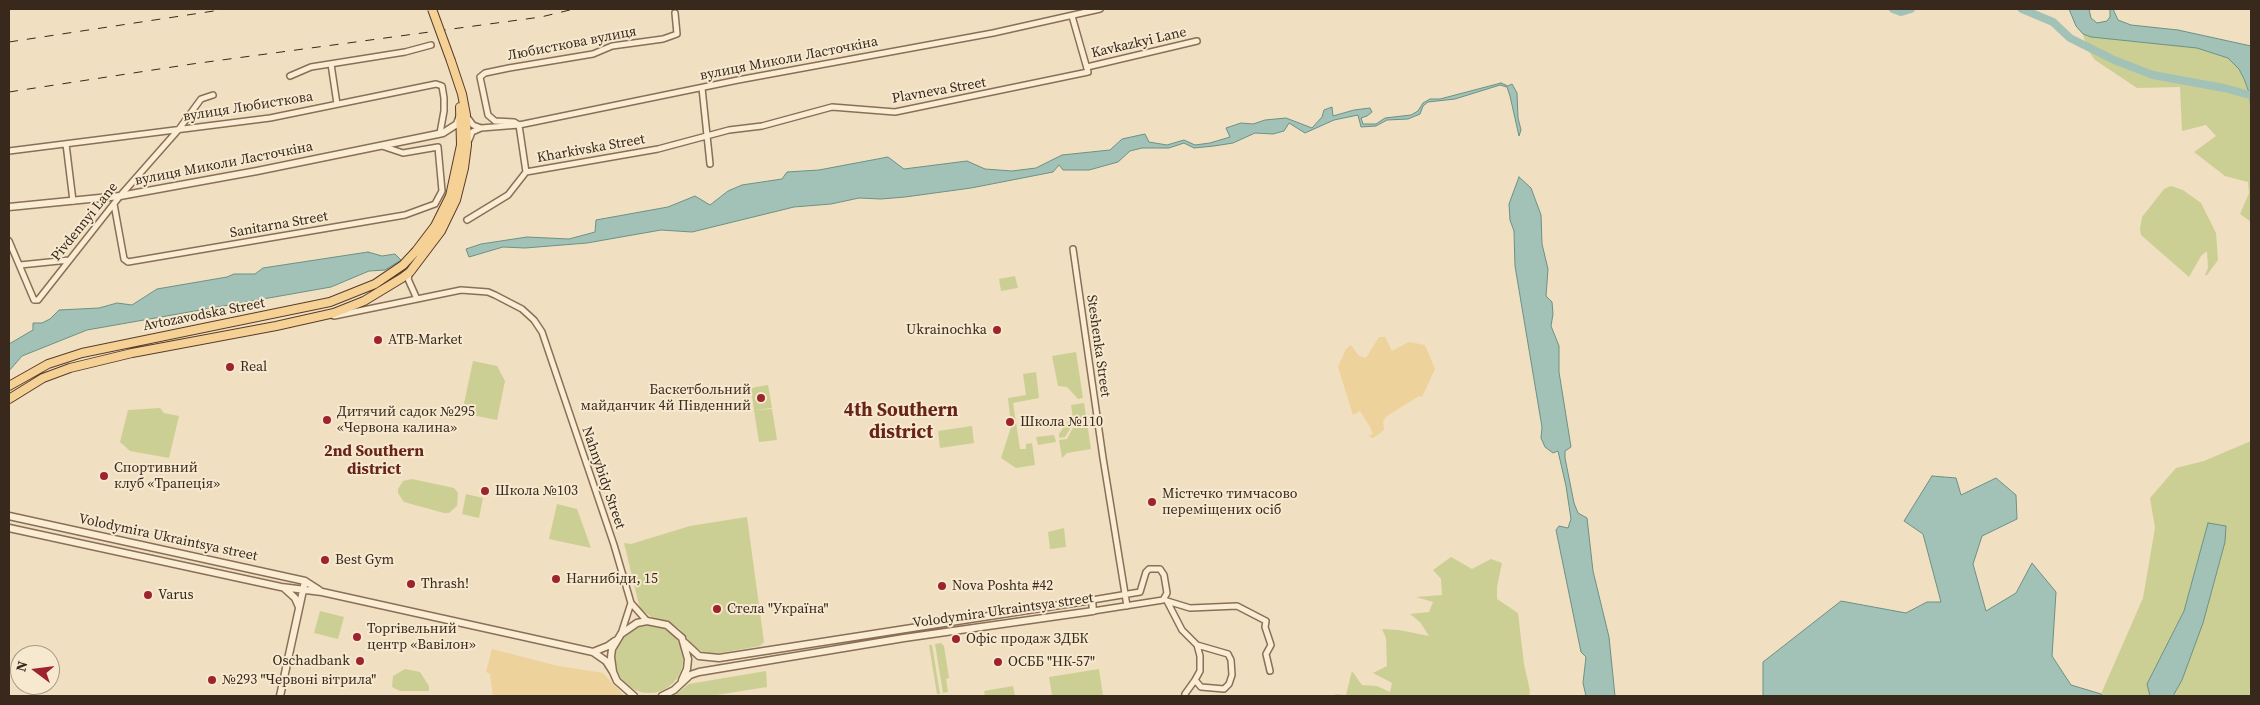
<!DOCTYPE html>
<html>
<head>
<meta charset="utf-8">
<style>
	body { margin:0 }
	#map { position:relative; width:2260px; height:705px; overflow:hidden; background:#f0dfc0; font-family:"Source Serif 4",serif }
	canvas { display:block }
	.frame { position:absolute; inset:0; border:10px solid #39281c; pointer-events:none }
	.north { position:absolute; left:10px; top:645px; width:50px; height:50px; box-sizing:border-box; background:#f7e9d0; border:1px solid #ab9c88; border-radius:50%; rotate:285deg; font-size:14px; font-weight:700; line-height:20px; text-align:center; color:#39281c }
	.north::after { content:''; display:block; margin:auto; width:18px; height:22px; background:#9d232c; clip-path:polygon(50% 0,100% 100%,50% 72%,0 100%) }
</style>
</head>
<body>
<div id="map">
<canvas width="2260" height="705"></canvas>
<div class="frame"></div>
<div class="north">N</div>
</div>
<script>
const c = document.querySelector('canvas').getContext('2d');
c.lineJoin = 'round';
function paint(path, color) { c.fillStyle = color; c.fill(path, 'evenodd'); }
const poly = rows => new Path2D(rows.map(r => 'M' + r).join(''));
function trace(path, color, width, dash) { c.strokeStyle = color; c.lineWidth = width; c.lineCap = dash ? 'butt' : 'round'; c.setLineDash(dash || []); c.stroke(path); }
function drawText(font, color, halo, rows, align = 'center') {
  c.font = font + ' "Source Serif 4",serif'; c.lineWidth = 4; c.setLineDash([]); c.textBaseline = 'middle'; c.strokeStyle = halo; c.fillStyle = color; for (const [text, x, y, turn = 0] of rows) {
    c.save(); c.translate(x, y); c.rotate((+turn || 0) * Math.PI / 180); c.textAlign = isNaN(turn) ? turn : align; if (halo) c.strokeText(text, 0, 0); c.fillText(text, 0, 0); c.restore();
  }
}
const green = poly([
	[2083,34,2091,37,2197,48,2228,58,2239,69,2250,95,2251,222,2240,214,2249,193,2248,182,2225,176,2194,152,2216,136,2206,125,2182,131,2180,87,2137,88,2095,60,2087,49],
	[2171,186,2183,190,2201,203,2216,233,2218,260,2207,275,2205,275,2208,268,2207,251,2201,256,2189,277,2141,235,2140,229,2142,217,2164,189],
	[1015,276,1018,288,1001,291,999,279],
	[1076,352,1083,398,1078,399,1067,387,1058,386,1052,356],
	[473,361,497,366,505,381,497,420,462,413],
	[1036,372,1039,398,1013,403,1020,449,1026,449,1026,444,1032,443,1035,465,1016,468,1001,458,1011,427,1008,398,1026,395,1023,374],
	[768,385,772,408,754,410,751,388],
	[1084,403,1091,449,1067,453,1062,458,1059,440,1067,439,1074,426,1071,405],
	[160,408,164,413,179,416,169,458,130,451,120,442,128,410],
	[772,409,777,440,759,442,754,410],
	[1071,417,1072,426,1065,437,1059,438,1059,434],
	[972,426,974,443,940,448,938,431],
	[1054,435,1056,442,1038,445,1036,437],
	[2251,441,2251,696,2173,696,2182,680,2203,623,2225,542,2208,523,2184,611,2147,684,2150,696,2103,696,2101,694,2143,598,2155,528,2150,498,2176,468,2204,461],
	[412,479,454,488,458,493,457,506,449,513,444,513,404,502,398,493,398,489,403,481],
	[466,494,483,498,479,518,462,514],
	[557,504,577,509,591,548,549,539],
	[747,517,764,642,760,646,709,655,694,647,680,629,671,623,653,618,640,609,624,543,631,544,690,526],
	[1064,528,1066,547,1050,549,1048,532],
	[1451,557,1472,569,1491,559,1502,563,1497,587,1497,599,1518,613,1524,664,1530,691,1529,696,1333,696,1336,694,1346,695,1352,671,1362,685,1377,686,1390,692,1392,683,1373,673,1387,666,1386,638,1382,629,1399,630,1429,636,1420,622,1410,614,1429,612,1433,602,1416,597,1442,595,1441,579,1433,570],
	[320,611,344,617,338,639,314,633],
	'615 659a34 34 0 1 1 68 0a34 34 0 1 1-68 0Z',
	[941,643,944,646,949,678,946,679,948,692,943,693,935,644],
	[929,645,932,645,940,694,937,694],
	[405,669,420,672,429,686,429,691,400,691,392,687,393,676],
	[1099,669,1103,696,1052,696,1049,677],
	[766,671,767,687,710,696,674,696,689,684],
	[1013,686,1015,696,985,696,984,691]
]);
const sand = poly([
	[1379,337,1385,337,1392,351,1409,342,1425,345,1435,369,1422,397,1419,396,1387,416,1383,421,1384,430,1373,438,1368,436,1373,434,1370,427,1360,411,1353,415,1338,367,1346,349,1351,345,1359,356,1366,358],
	[492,649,558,666,603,673,624,696,493,696,490,674,486,672]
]);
const water = poly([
	[2069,9,2089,9,2091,18,2097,23,2107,21,2110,17,2110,9,2113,9,2118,20,2131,25,2178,30,2251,46,2251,119,2250,95,2244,79,2239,69,2228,58,2197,48,2091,37,2083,34,2076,26,2069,9],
	[1501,83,1508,86,1512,84,1517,93,1518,118,1521,130,1519,136,1510,96,1507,87,1500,85,1455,99,1428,102,1423,106,1420,114,1408,119,1387,120,1376,126,1361,127,1358,115,1334,120,1305,133,1289,123,1284,131,1273,134,1255,133,1233,143,1214,146,1194,148,1184,143,1169,148,1142,148,1130,151,1118,162,1089,170,1063,170,1059,165,1053,172,971,188,905,197,881,199,859,198,831,204,794,207,692,232,661,230,587,243,525,248,503,247,469,257,466,249,481,244,527,237,569,239,595,232,596,220,668,207,695,196,710,205,728,191,742,185,782,179,787,172,819,170,888,157,904,169,967,161,985,169,1012,171,1036,168,1062,155,1110,150,1122,139,1145,134,1149,142,1167,145,1184,140,1195,145,1210,143,1230,137,1226,128,1241,123,1253,124,1265,120,1286,118,1312,128,1322,117,1324,110,1332,107,1333,116,1354,110,1370,108,1372,112,1367,116,1361,118,1363,124,1376,124,1385,118,1411,115,1418,111,1423,103,1430,99,1440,99,1501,83],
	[1519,177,1531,188,1541,215,1542,244,1548,269,1546,296,1552,302,1553,314,1551,326,1559,346,1559,372,1571,447,1565,451,1565,458,1574,503,1578,513,1587,518,1593,571,1609,637,1615,696,1586,696,1583,683,1586,657,1581,652,1556,530,1559,526,1568,528,1571,519,1566,486,1558,451,1553,453,1545,447,1541,438,1542,427,1515,266,1514,231,1510,220,1509,204,1519,177],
	[368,252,382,256,395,254,401,260,385,270,369,271,331,287,87,330,22,356,9,371,9,344,33,330,33,323,42,323,50,319,59,310,99,308,117,303,132,305,157,289,227,277,234,274,255,274,263,268,368,252],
	[1932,476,1956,478,1961,495,1996,478,2016,495,2017,519,1982,536,1973,564,1986,611,2016,593,2032,563,2056,592,2052,656,2071,685,2101,694,2103,696,1763,696,1763,662,1841,601,1906,613,1927,602,1941,602,1923,534,1904,521,1932,476],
	[2208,523,2226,526,2225,542,2203,623,2182,680,2173,696,2150,696,2147,684,2184,611,2208,523]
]);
const river = poly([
	[1893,9,1901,12,1911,9],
	[2022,9,2053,22,2070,38,2114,60,2153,75,2224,88,2250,95]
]);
const minor = poly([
	[331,64,337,104],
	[1087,67,1197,41],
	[290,76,311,67,405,52,431,45],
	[702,88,710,164],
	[467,117,473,125,481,128,519,125,738,80,993,33,1100,9],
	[469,140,472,132,481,128],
	[66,144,73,201],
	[9,151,270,118,436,84,442,86,444,98,444,111,440,133],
	[526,172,519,125,514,122,495,121,488,115,480,77,485,73,509,68,593,54,612,46,663,39,677,34,675,13],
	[114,204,124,259,128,262,405,215,435,204,442,191,438,147,403,153,382,146],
	[467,220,508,195,526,172,658,149,729,130,762,126,832,107,895,112,1088,72,1072,16],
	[9,241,34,300,38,300,120,196,179,129,201,99,213,95],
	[1073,249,1103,458,1127,606],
	[20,265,69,260],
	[410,272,408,279,417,299],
	[334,316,461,290,488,292,495,295,522,309,534,320,542,332,614,545,631,603,647,621],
	[1092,600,1140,592,1146,572,1149,569,1160,569,1164,575,1167,593,1163,600,1093,611],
	[1167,601,1190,608,1237,606,1266,621,1265,627,1271,645,1266,654,1270,671],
	[1167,601,1182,630,1197,645],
	[621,634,631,603],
	[1185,694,1195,680,1201,687,1224,689,1229,684,1232,675,1231,660,1228,654,1197,645,1200,656,1200,671,1195,680]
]);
const tertiary = poly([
	[9,207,120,196,257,171,443,133,457,124,460,115],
	[9,516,305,581,319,590],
	[9,528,281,587,322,592,593,652,606,661,613,672],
	[284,588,295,598,299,607],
	[593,652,608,646,615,641],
	[280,696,305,581],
	[634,696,617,681,613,672,611,657,612,649,621,634,637,623,647,621,667,625,682,638,688,659,687,669,682,680],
	[662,696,674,690,690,675,699,672,904,638,1093,611,1092,600,719,658,699,656,685,643]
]);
const primary = poly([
	[9,386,48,364,82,353,330,302,375,284,403,265,416,251,435,226,450,196,461,145,460,107],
	[9,399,43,378,70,368,132,353,276,326,334,313,364,301,402,278,410,272,441,231,456,200,464,168,467,145,466,115,462,94,451,61]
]);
const rail = poly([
	[9,42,227,9],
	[9,92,192,64,541,17,574,9]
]);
const primaryBridge = poly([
	[432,9,451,61]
]);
const markers = [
	[997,330,5,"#9d232c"],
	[378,340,5,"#9d232c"],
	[230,367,5,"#9d232c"],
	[761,398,5,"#9d232c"],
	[327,420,5,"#9d232c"],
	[1010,422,5,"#9d232c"],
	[104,476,5,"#9d232c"],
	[485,491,5,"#9d232c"],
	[1152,502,5,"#9d232c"],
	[325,560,5,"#9d232c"],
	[556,579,5,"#9d232c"],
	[411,584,5,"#9d232c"],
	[942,586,5,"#9d232c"],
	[148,595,5,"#9d232c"],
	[717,609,5,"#9d232c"],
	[357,637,5,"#9d232c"],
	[956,639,5,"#9d232c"],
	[360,661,5,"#9d232c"],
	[998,662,5,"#9d232c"],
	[212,680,5,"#9d232c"]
];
const streetNames = [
	["Kavkazkyi Lane",1139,43,-13],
	["Любисткова вулиця",572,44,-11],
	["вулиця Миколи Ласточкіна",789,59,-11],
	["Plavneva Street",939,91,-10],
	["вулиця Любисткова",248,107,-9],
	["Kharkivska Street",591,149,-10],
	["вулиця Миколи Ласточкіна",224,164,-11],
	["Pivdennyi Lane",85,222,-51],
	["Sanitarna Street",279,225,-10],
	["Avtozavodska Street",204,315,-11],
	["Steshenka Street",1098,346,82],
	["Nahnybidy Street",603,478,71],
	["Volodymira Ukraintsya street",168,538,12],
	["Volodymira Ukraintsya street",1003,611,-8]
];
const poiNames = [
	["Ukrainochka",987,330,"right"],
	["ATB-Market",388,340],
	["Real",240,367],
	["Баскетбольний",751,390,"right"],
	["майданчик 4й Південний",751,406,"right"],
	["Дитячий садок №295",337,412],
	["«Червона калина»",337,428],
	["Школа №110",1020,422],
	["Спортивний",114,468],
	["клуб «Трапеція»",114,484],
	["Школа №103",495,491],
	["Містечко тимчасово",1162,494],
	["переміщених осіб",1162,510],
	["Best Gym",335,560],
	["Нагнибіди, 15",566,579],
	["Thrash!",421,584],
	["Nova Poshta #42",952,586],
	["Varus",158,595],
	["Стела \"Україна\"",727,609],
	["Торгівельний",367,629],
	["центр «Вавілон»",367,645],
	["Офіс продаж ЗДБК",966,639],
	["Oschadbank",350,661,"right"],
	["ОСББ \"НК-57\"",1008,662],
	["№293 \"Червоні вітрила\"",222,680]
];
const quarterNames = [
	["2nd Southern",374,452],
	["district",374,470]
];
const districtNames = [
	["4th Southern",901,411],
	["district",901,433]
];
paint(green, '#cccf93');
paint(sand, '#eed29b');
paint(water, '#a3c2b7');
trace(water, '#6a9184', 1);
trace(river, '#a3c2b7', 8);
trace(minor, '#8a6f57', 8);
trace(tertiary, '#8a6f57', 9);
trace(primary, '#583d2b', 10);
trace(minor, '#fbecd4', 5);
trace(tertiary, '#fbecd4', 6);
trace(primary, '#f6d195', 8);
trace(rail, '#39281c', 1, [9, 9]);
trace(primaryBridge, '#583d2b', 10, []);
trace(primaryBridge, '#f6d195', 8);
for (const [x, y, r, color] of markers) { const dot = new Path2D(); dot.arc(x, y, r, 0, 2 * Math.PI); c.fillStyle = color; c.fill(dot); trace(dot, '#f7e9d0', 2); }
drawText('14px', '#39281c', '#f7e9d0', streetNames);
drawText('14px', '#39281c', '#f7e9d0', poiNames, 'left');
drawText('bold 16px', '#682419', '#f7e9d0', quarterNames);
drawText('bold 19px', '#682419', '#f7e9d0', districtNames);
</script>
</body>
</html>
